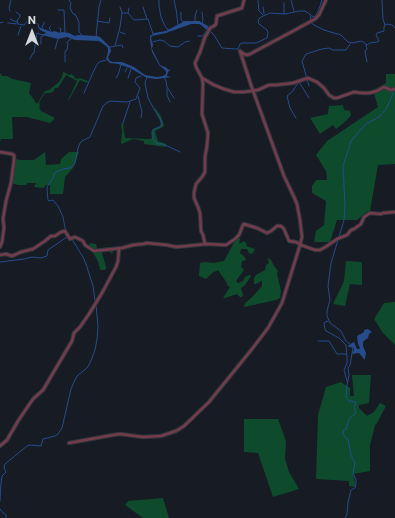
<!DOCTYPE html>
<html>
<head>
<meta charset="utf-8">
<style>
	body { margin:0 }
	#map { position:relative; width:395px; height:518px; overflow:hidden; background:#171b23; font-family:Commissioner,sans-serif }
	canvas { display:block }
	.north { position:absolute; left:12px; top:12px; width:40px; height:40px; -webkit-text-stroke:3px #171b23; paint-order:stroke; rotate:0deg; font-size:11px; font-weight:700; line-height:16px; text-align:center; color:#d5d8de }
	.north::after { content:''; display:block; margin:auto; width:14px; height:18px; background:#d5d8de; clip-path:polygon(50% 0,100% 100%,50% 72%,0 100%) }
</style>
</head>
<body>
<div id="map">
<canvas width="395" height="518"></canvas>
<div class="north">N</div>
</div>
<script>
const c = document.querySelector('canvas').getContext('2d');
c.lineJoin = 'round';
function paint(path, color) { c.fillStyle = color; c.fill(path, 'evenodd'); }
const poly = rows => new Path2D(rows.map(r => 'M' + r).join(''));
function trace(path, color, width, dash) { c.strokeStyle = color; c.lineWidth = width; c.lineCap = dash ? 'butt' : 'round'; c.setLineDash(dash || []); c.stroke(path); }
const green = poly([
	[63,72,64,72,69,75,71,74,74,76,75,78,77,79,80,78,88,81,87,83,80,80,70,98,67,102,77,81,66,75,58,88,55,88,53,92,49,93,45,93,39,102,40,106,39,107,41,111,55,118,50,123,27,117,12,117,13,139,1,139,0,142,0,73,2,76,7,76,12,79,31,83,29,93,37,104,45,91,49,90,59,82,62,77],
	[386,74,395,74,395,164,378,165,370,211,367,212,357,220,337,220,330,242,314,242,316,231,324,225,326,201,312,193,312,186,316,180,327,180,326,171,316,155,327,141,378,107,373,90,386,83],
	[343,105,344,110,350,111,351,115,347,120,336,129,333,125,320,134,310,118,328,114,329,106],
	[155,108,161,116,164,125,163,127,155,131,158,141,166,144,166,147,144,144,144,141,133,139,122,144,121,143,122,131,121,125,122,123,123,123,125,138,145,139,150,139,152,138,151,132,153,129,160,126,161,124,158,117,154,109],
	[45,152,46,165,60,164,61,159,69,152,79,152,73,168,65,177,63,194,50,194,50,185,45,185,44,188,34,187,36,183,27,183,26,185,18,185,11,183,14,159,21,160,34,160],
	[237,237,240,239,239,244,244,241,247,244,246,246,255,249,253,253,251,254,249,253,247,249,241,249,240,253,245,257,246,260,242,261,241,267,244,270,236,281,238,283,241,282,243,281,245,277,250,275,251,276,245,285,241,288,243,295,242,297,240,297,237,294,225,298,223,298,230,287,227,285,227,283,218,270,212,273,206,279,199,276,200,263,204,262,214,263,224,261],
	[90,243,96,244,97,249,103,248,107,247,112,248,113,252,112,254,109,251,107,251,103,252,102,253,106,267,106,269,104,270,101,270,100,269,98,261,89,246],
	[268,258,271,260,274,266,278,271,277,274,281,291,280,298,276,300,244,307,245,303,252,297,262,286,262,281,261,281,256,284,254,284,254,278,256,275,265,270,266,265,269,263,268,259],
	[346,261,362,262,362,285,350,284,345,306,333,304,344,281],
	[395,302,395,345,383,333,374,319,384,303],
	[352,375,371,375,369,403,359,405,359,408,367,416,374,412,380,403,386,406,377,423,375,425,370,445,370,471,353,474,355,483,355,487,349,486,349,481,316,479,318,415,326,387,341,382,350,388,350,396,354,396],
	[244,419,278,419,286,441,285,459,289,472,299,489,273,497,258,453,244,452],
	[163,498,169,518,143,518,125,505,128,501]
]);
const water = poly([
	[185,21,199,21,208,26,209,28,209,29,207,30,201,25,199,24,191,24,166,33,152,36,151,38,153,45,152,49,160,65,167,68,168,70,170,69,170,70,168,72,167,76,171,77,157,79,147,78,130,68,118,64,110,63,106,59,108,52,108,48,105,45,99,41,75,40,67,37,58,39,42,35,42,34,44,34,46,33,40,30,38,27,52,32,54,31,60,33,61,32,69,33,75,36,78,35,97,36,100,37,110,47,111,51,108,57,109,60,112,62,122,62,134,67,145,75,157,77,163,76,166,74,166,71,159,65,152,52,150,40,150,36,154,33,166,31],
	[368,329,372,332,369,334,368,338,365,340,363,342,363,346,366,353,365,358,365,360,364,359,359,353,352,354,354,350,354,348,349,347,348,346,349,345,354,342,357,349,359,349,360,348,358,344,357,336,364,332,364,330]
]);
const stream = poly([
	[69,0,71,3,70,8,73,14,75,14,79,22,79,32,83,36],
	[159,0,159,6,161,17,165,26,167,29,169,30],
	[174,0,176,9,178,25],
	[258,0,259,11,263,15],
	[291,0,294,11],
	[382,0,383,19,385,25],
	[284,3,284,14],
	[143,7,147,19],
	[263,7,264,14],
	[58,10,64,10,65,34],
	[10,11,9,8,11,0],
	[16,12,20,15,20,17,17,20,18,24,24,25,28,20,29,20,35,22,38,24,39,28],
	[181,12,181,20,184,22],
	[122,13,128,13,134,20,148,19,153,34],
	[128,13,129,8],
	[312,16,315,17,319,9,322,0],
	[10,19,17,22],
	[97,21,109,23,110,18],
	[195,21,195,16,197,10],
	[0,23,3,22],
	[8,23,17,24],
	[202,23,203,20,202,12],
	[51,26,49,28,51,31],
	[43,28,42,26,44,24,44,22],
	[59,28,61,29,60,33],
	[210,31,214,35,222,48,235,49,238,49,240,44,242,43,256,43,267,38,268,33,267,30,259,24,258,22,259,19,261,17,270,13,285,14,299,11,305,11,311,15,310,22,314,25,324,30,341,35,348,42,352,43,362,41,367,45,370,43,377,42,379,41,376,35,377,33,384,31,384,27,385,25,387,24,392,25,395,28],
	[120,32,125,34],
	[18,35,21,26],
	[198,36,203,36],
	[96,37,99,7,101,0],
	[203,40,204,34,208,29],
	[153,42,160,40,164,41,170,46,178,47,185,42,189,41],
	[41,44,41,37,43,36],
	[366,45,367,49,365,51,367,62],
	[116,46,122,45,123,48],
	[110,47,115,46,120,27,122,13,120,7],
	[55,49,58,39],
	[30,59,33,53,34,53,37,33,42,35],
	[65,62,65,51,67,50,68,44,67,42,71,39],
	[125,72,127,68],
	[147,77,145,83,148,98,154,109,160,118,162,124,161,126,153,130,153,139,155,142,158,144,163,144,180,152],
	[164,77,166,81,167,87,174,98],
	[116,78,118,75,121,65],
	[128,78,131,69],
	[299,82,309,98],
	[309,86,302,61,306,54,322,49,329,48,333,50,346,50,350,44],
	[167,89,167,95,170,102],
	[84,93,96,66,99,62,106,60],
	[138,96,142,112,141,118],
	[296,118,290,108,287,96,292,92,298,83],
	[123,123,130,102],
	[68,234,65,228,63,217,58,206,53,200,49,201,48,200,47,189,47,187,54,176,54,174,56,172,63,169,69,168,73,166,75,163,78,148,80,143,82,141,90,137,103,106,108,102,111,101,125,102,127,102,136,99,140,88,135,82,136,78,141,76],
	[70,236,83,257,86,264,93,286,95,301],
	[0,262,24,259,32,257,41,258,47,256,48,250,67,237],
	[328,321,325,322,324,324,325,329,326,331,339,338,346,345,347,358,347,363,344,370,347,381],
	[318,341,329,341,337,354,346,354],
	[350,344,346,341,341,331,330,323,327,316,327,311,330,300,328,286,331,263,344,220,345,206,343,166,351,141,363,127,366,124,379,117,386,109,389,103,394,91],
	[0,501,1,483,2,476,6,472,4,468,5,464,27,446,30,445,41,446,43,439,55,436,58,434,62,428,71,389,74,382,77,376,87,368,90,363,95,350,97,339,98,327,96,304],
	[0,509,2,512,6,515,6,518],
	[345,518,347,514,348,502,351,490,355,488,356,484,356,480,353,473,355,463,351,455,348,440,343,434,343,431,346,429,349,419,356,413,356,412,354,407,356,403,355,402,349,401,346,397,347,385,349,375,348,368,350,365,353,348]
]);
const minor = poly([
	[240,51,244,54,247,55,250,54,295,30,315,19,319,15,326,0],
	[202,78,214,85,224,89,234,92,244,92,258,90,269,85,276,85,293,83,308,78,317,82,324,88,329,95,334,98,337,98,354,92,362,93,369,93,377,91,384,87,391,90,395,89],
	[0,152,12,154,14,155,14,161,11,183,6,201,3,219,4,228,2,242,0,247],
	[205,244,203,235,201,231,200,213,198,207,194,198,194,193,196,184,202,177,205,172,205,157,207,146,208,133,202,114,203,84,202,78,196,67,195,63,200,52,205,37,207,34,210,28,214,26,216,24,217,16,242,8,244,0],
	[0,255,6,254,12,256,21,252,33,249,45,241,51,236,55,236,61,232,65,231,70,239,75,237,83,241,85,245,94,251,122,248,133,245,143,244,147,243,167,245,176,247,207,244,226,245,235,239,239,235,243,225,244,224,257,228,267,233,271,231,277,226,281,226,284,229,289,241,296,242,301,245,315,250,320,250,327,246,337,239,347,235,351,230,354,229,361,224,364,217,370,213,381,214,383,213,395,212],
	[69,443,113,435,120,434,143,437,161,436,176,431,184,426,209,402,252,349,268,328,282,303,300,245,302,237,300,220,297,204,294,197,284,176,251,85,240,51],
	[0,446,7,440,18,421,33,399,43,390,72,341,74,333,80,327,89,314,102,293,116,267,118,261,119,248]
]);
paint(green, '#0e4b2d');
paint(water, '#264c8e');
trace(stream, '#264c8e', 1);
trace(minor, '#32353d', 4.5);
trace(minor, '#733c4c', 2.5);
</script>
</body>
</html>
